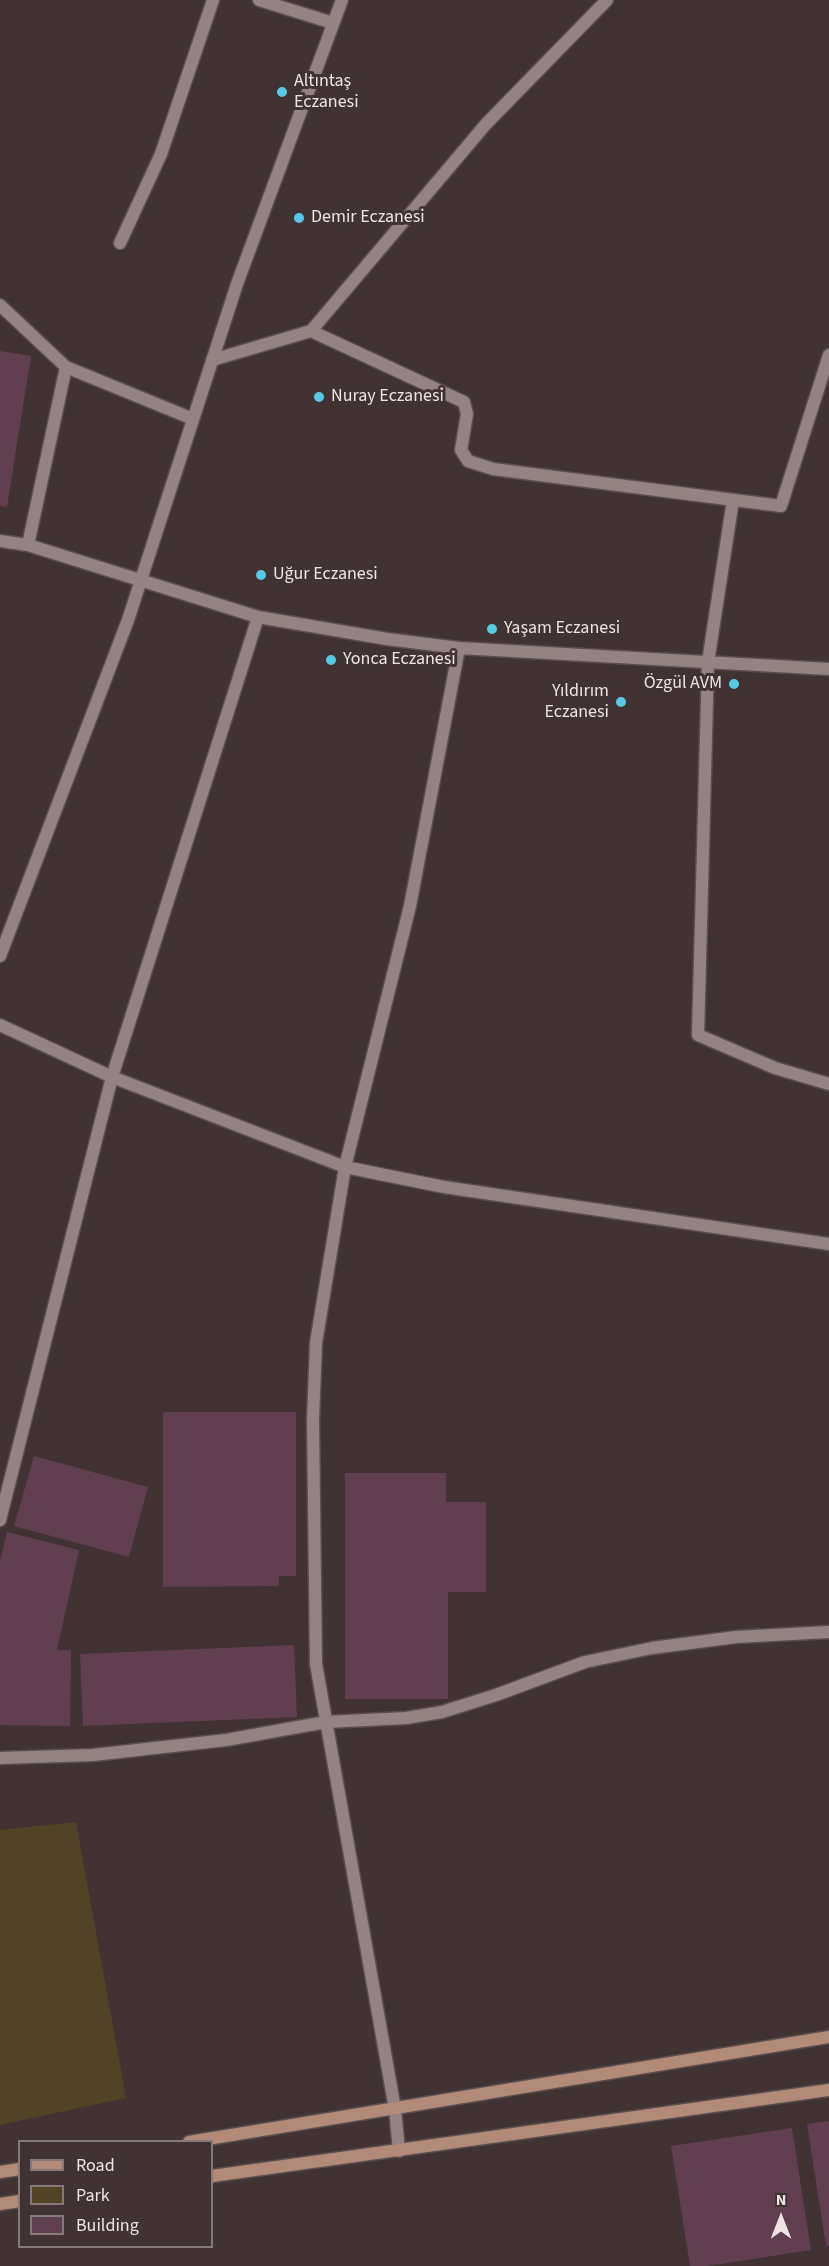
<!DOCTYPE html>
<html>
<head>
<meta charset="utf-8">
<style>
	body { margin:0 }
	#map { position:relative; width:829px; height:2266px; overflow:hidden; background:#413333; font-family:"Source Sans 3",sans-serif }
	canvas { display:block }
	.legend { position:absolute; left:18px; top:2140px; width:195px; height:108px; box-sizing:border-box; background:#413333; border:2px solid #867979; margin:0; padding:8px 10px; list-style:none; font-size:18px; color:#ede3e3 }
	.legend li { display:flex; align-items:center; gap:12px; height:30px }
	.legend b { width:30px; border:2px solid #867979 }
	.north { position:absolute; left:751px; top:2188px; width:60px; height:60px; -webkit-text-stroke:4px #413333; paint-order:stroke; rotate:0deg; font-size:16px; font-weight:700; line-height:24px; text-align:center; color:#ede3e3 }
	.north::after { content:''; display:block; margin:auto; width:21px; height:27px; background:#ede3e3; clip-path:polygon(50% 0,100% 100%,50% 72%,0 100%) }
</style>
</head>
<body>
<div id="map">
<canvas width="829" height="2266"></canvas>
<ul class="legend">
<li><b style="height:8px;background:#b18a7a"></b>Road</li>
<li><b style="height:16px;background:#514325"></b>Park</li>
<li><b style="height:16px;background:#5f3f50"></b>Building</li>
</ul>
<div class="north">N</div>
</div>
<script>
const c = document.querySelector('canvas').getContext('2d');
c.lineJoin = 'round';
function paint(path, color) { c.fillStyle = color; c.fill(path, 'evenodd'); }
const poly = rows => new Path2D(rows.map(r => 'M' + r).join(''));
function trace(path, color, width, dash) { c.strokeStyle = color; c.lineWidth = width; c.lineCap = dash ? 'butt' : 'round'; c.setLineDash(dash || []); c.stroke(path); }
function drawText(font, color, halo, rows, align = 'center') {
  c.font = font + ' "Source Sans 3",sans-serif'; c.lineWidth = 6; c.setLineDash([]); c.textBaseline = 'middle'; c.strokeStyle = halo; c.fillStyle = color; for (const [text, x, y, turn = 0] of rows) {
    c.save(); c.translate(x, y); c.rotate((+turn || 0) * Math.PI / 180); c.textAlign = isNaN(turn) ? turn : align; if (halo) c.strokeText(text, 0, 0); c.fillText(text, 0, 0); c.restore();
  }
}
const green = poly([
	[76,1822,126,2098,0,2125,0,1830]
]);
const building = poly([
	[0,351,31,356,7,507,0,506],
	[163,1412,296,1412,296,1576,279,1576,279,1586,163,1587],
	[34,1456,148,1487,129,1557,14,1526],
	[345,1473,446,1473,446,1502,486,1502,486,1592,448,1592,448,1699,345,1699],
	[7,1532,79,1550,57,1650,71,1650,70,1726,0,1725,0,1561],
	[294,1645,297,1717,83,1726,80,1654],
	[829,2121,829,2246,826,2246,807,2124],
	[792,2128,811,2250,708,2266,690,2266,671,2146]
]);
const minor = poly([
	[259,0,333,23],
	[120,243,161,154,213,0],
	[0,305,66,367,193,419],
	[311,331,464,402,467,414,461,450,468,461,493,469,781,506,829,355],
	[212,360,311,331,486,124,607,0],
	[733,500,708,662,698,1035,775,1068,829,1084],
	[0,541,28,545,258,617,387,639,459,648,829,669],
	[28,545,66,367],
	[0,1025,112,1077,345,1167,444,1187,829,1244],
	[0,1520,112,1077,258,617],
	[0,1758,93,1755,226,1740,326,1722,406,1718,442,1712,496,1695,585,1662,652,1648,736,1637,829,1632],
	[399,2151,395,2109,316,1664,313,1420,316,1343,345,1167,410,906,459,648]
]);
const tertiary = poly([
	[0,956,128,620,237,284,342,0]
]);
const secondary = poly([
	[189,2142,829,2037],
	[0,2172,20,2169],
	[212,2176,829,2090],
	[0,2204,20,2201]
]);
const markers = [
	[282,92,6,"#58c9e3"],
	[299,218,6,"#58c9e3"],
	[319,397,6,"#58c9e3"],
	[261,575,6,"#58c9e3"],
	[492,629,6,"#58c9e3"],
	[331,660,6,"#58c9e3"],
	[734,684,6,"#58c9e3"],
	[621,702,6,"#58c9e3"]
];
const poiNames = [
	["Altıntaş",294,82],
	["Eczanesi",294,103],
	["Demir Eczanesi",311,218],
	["Nuray Eczanesi",331,397],
	["Uğur Eczanesi",273,575],
	["Yaşam Eczanesi",504,629],
	["Yonca Eczanesi",343,660],
	["Özgül AVM",722,684,"right"],
	["Yıldırım",609,692,"right"],
	["Eczanesi",609,713,"right"]
];
paint(green, '#514325');
paint(building, '#5f3f50');
trace(minor, '#5a4f4f', 15);
trace(tertiary, '#5a4f4f', 15);
trace(secondary, '#5a4f4f', 15);
trace(minor, '#948383', 12);
trace(tertiary, '#948383', 12);
trace(secondary, '#b18a7a', 12);
for (const [x, y, r, color] of markers) { const dot = new Path2D(); dot.arc(x, y, r, 0, 2 * Math.PI); c.fillStyle = color; c.fill(dot); trace(dot, '#413333', 2); }
drawText('18px', '#ede3e3', '#413333', poiNames, 'left');
</script>
</body>
</html>
